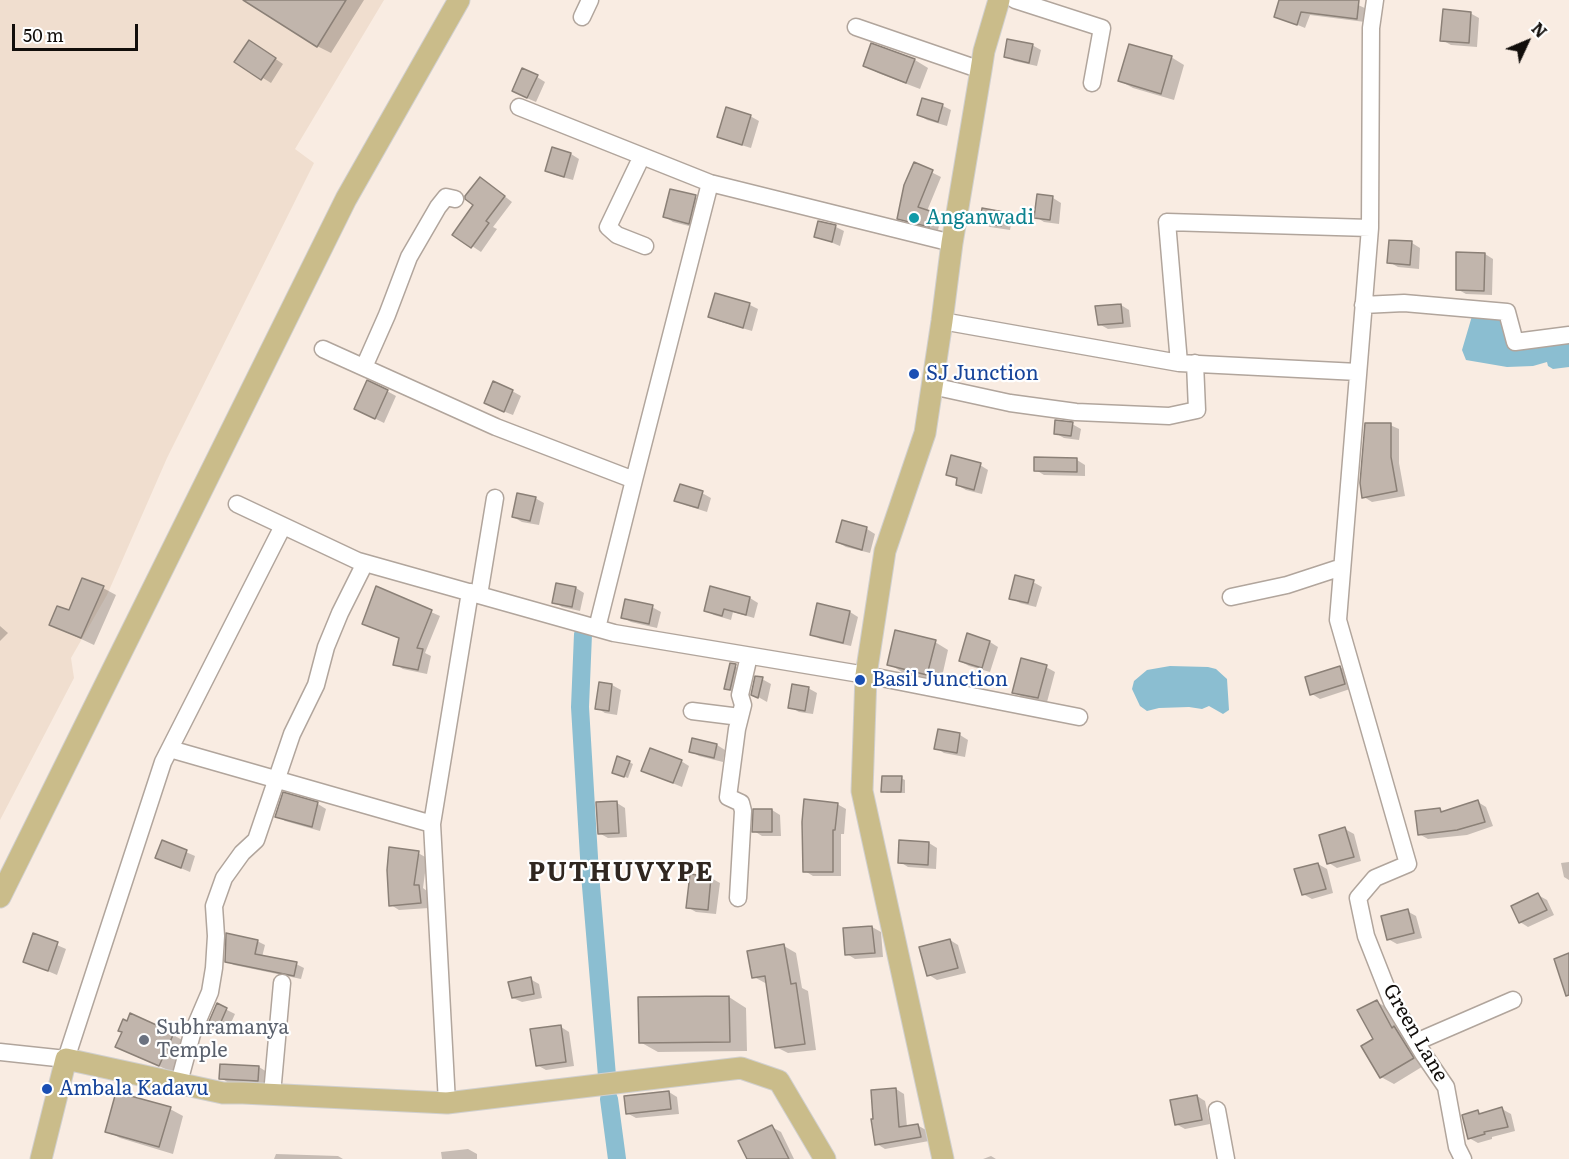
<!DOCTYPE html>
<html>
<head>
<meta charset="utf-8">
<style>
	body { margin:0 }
	#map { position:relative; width:1569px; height:1159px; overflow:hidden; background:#f9ece2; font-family:Literata,serif }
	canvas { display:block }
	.north { position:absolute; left:1497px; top:12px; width:60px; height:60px; -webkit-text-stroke:4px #fff; paint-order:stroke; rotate:46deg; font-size:16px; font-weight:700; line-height:24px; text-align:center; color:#120e0b }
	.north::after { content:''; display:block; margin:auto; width:21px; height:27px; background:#120e0b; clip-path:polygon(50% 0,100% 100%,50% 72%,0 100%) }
	.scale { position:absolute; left:12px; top:24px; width:126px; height:27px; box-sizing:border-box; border:3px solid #120e0b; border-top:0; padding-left:8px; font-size:18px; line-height:21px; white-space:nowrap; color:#120e0b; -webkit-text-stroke:4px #fff; paint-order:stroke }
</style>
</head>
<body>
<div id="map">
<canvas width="1569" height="1159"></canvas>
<div class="north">N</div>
<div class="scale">50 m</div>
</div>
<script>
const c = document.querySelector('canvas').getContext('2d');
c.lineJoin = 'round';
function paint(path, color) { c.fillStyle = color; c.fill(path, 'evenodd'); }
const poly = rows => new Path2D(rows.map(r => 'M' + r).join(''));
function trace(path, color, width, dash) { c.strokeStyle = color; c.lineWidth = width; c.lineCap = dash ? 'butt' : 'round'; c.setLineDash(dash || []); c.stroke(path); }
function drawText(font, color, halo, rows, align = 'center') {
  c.font = font + ' Literata,serif'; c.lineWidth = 4.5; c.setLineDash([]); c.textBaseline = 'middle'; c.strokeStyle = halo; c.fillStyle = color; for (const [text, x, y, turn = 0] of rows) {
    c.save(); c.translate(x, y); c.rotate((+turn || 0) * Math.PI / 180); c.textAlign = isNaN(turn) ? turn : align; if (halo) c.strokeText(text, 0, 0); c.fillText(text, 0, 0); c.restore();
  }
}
const built = poly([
	[0,0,384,0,295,149,314,163,167,458,107,595,71,658,74,678,0,820]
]);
const water = poly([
	[1472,316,1503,317,1509,335,1569,339,1569,367,1553,369,1548,366,1547,362,1533,366,1507,367,1466,360,1462,350],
	[1170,666,1208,667,1216,669,1227,679,1229,710,1223,714,1209,706,1202,709,1189,707,1159,708,1147,711,1140,706,1132,689,1134,681,1147,670]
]);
const shadow = poly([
	[316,0,364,0,331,53,317,46],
	[1282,0,1356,0,1358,5,1367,9,1365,22,1310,15,1305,28,1276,16],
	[1470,13,1479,18,1477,47,1451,45,1442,40],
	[872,45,915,60,928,68,920,89,878,73,864,65],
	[1032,45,1041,50,1037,66,1014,61,1005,56],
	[258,47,283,64,271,83,236,61],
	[1171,57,1184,65,1174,100,1133,88,1120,81],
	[537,77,545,82,536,102,522,96],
	[943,106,951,110,947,126,927,120,919,115],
	[750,116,759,121,751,148,728,141,719,136],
	[553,149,571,154,579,159,573,180,555,175,547,170],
	[915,164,941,177,927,211,941,218,938,230,907,223,899,218],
	[489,184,512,202,493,227,497,229,481,252,454,234],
	[695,197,704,202,697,228,673,222,665,217],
	[1053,198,1061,203,1059,224,1044,222,1036,217],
	[1003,214,1012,218,1010,230,990,227,981,222],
	[819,222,836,227,844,231,840,246,816,236],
	[1412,243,1420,248,1419,269,1398,267,1389,262],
	[1485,254,1493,259,1492,295,1466,294,1457,289],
	[716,295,750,305,758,309,752,331,718,321,710,316],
	[1121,305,1129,310,1131,327,1108,329,1099,324],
	[387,391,396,396,384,423,356,409],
	[512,391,521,396,513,415,495,408],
	[1072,424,1081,429,1079,440,1064,438,1055,433],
	[1390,425,1399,429,1399,463,1405,496,1372,502,1364,497],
	[1077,460,1085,465,1085,476,1044,475,1036,470],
	[980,465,988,470,982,494,966,490,957,485,958,480,948,475],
	[702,493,711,498,707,512,685,505,676,500],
	[535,498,544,503,539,525,522,522,513,517],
	[843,522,867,529,875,534,870,553,846,547,837,542],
	[1033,582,1042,587,1036,607,1020,603,1011,598],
	[103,588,116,595,94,645,51,625],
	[377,588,440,616,425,653,431,656,427,674,403,669,395,664,400,639,364,624],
	[576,588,584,593,580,611,562,607,554,602],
	[711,588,750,598,758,603,754,618,733,612,731,620,714,615,705,610],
	[652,607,661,612,657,628,631,622,622,617],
	[850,612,858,617,851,646,820,639,812,634],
	[0,626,8,633,0,641],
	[935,642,948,650,941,681,902,672,889,664],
	[990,642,998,647,990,672,969,666,960,661],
	[731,665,744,670,734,693,726,688],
	[1046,667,1055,672,1047,702,1022,697,1014,692],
	[1340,667,1349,672,1353,688,1320,699,1312,694],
	[762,679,771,684,767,702,753,694],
	[600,684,612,685,621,690,617,715,605,713,597,708],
	[808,688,817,693,813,714,799,712,790,707],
	[960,735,968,740,965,757,944,753,936,748],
	[693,740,717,745,725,750,723,762,699,756,691,751],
	[681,761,689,766,682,787,643,771],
	[629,762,633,764,628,778,617,774],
	[901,778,905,780,905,793,887,793,883,791],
	[284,794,318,804,326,809,320,831,285,821,277,816],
	[1478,802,1486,807,1493,826,1467,835,1428,839,1419,834,1440,810,1445,813],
	[617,803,625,808,627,837,608,838,599,833],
	[837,804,846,809,844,834,841,834,841,876,813,876,805,871],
	[772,810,780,815,781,836,762,836,754,831],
	[1345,829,1354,834,1361,861,1337,868,1329,863],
	[163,842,195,856,190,872,157,858],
	[929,843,937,848,936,869,908,867,900,862],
	[418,853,427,858,423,888,427,891,429,908,399,910,391,905],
	[1569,862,1569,880,1564,877,1561,863],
	[1318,864,1327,869,1333,893,1312,899,1303,894],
	[691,876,711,878,720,883,716,914,696,912,687,907],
	[1538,895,1547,900,1554,915,1528,927,1520,922],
	[1407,911,1416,916,1422,938,1397,944,1388,939],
	[872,927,881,932,883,957,855,959,847,954,844,929],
	[34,935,66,949,57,975,24,961],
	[950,940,958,945,966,973,937,980,929,975],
	[257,941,265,945,262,957,296,964,304,968,301,979,234,965,226,961],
	[784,946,796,953,802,988,808,991,816,1050,788,1053,776,1047,767,984,754,977],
	[530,979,539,984,542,998,522,1002,513,998],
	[729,997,746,1008,747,1051,658,1052,640,1042],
	[1377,1002,1389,1009,1425,1065,1394,1084,1381,1077,1375,1039],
	[217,1005,235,1014,226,1034,217,1030],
	[561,1027,569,1032,574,1066,546,1070,537,1065],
	[173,1035,186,1042,172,1072,117,1047],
	[259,1067,267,1072,267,1085,229,1083,221,1078],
	[896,1089,904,1094,907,1127,917,1125,926,1130,929,1141,885,1149,877,1144],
	[669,1092,677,1097,679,1114,636,1118,627,1113],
	[1197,1096,1205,1101,1210,1124,1185,1129,1176,1124],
	[170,1109,183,1116,173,1154,120,1138,107,1131],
	[1502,1109,1511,1114,1515,1131,1492,1137,1492,1139,1478,1143,1469,1138,1478,1112,1482,1114],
	[772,1127,781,1132,794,1159,749,1159],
	[468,1149,477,1154,477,1159,442,1159,441,1152],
	[276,1154,338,1156,343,1159,274,1159],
	[991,1156,996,1159,983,1159]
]);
const canal = poly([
	[583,634,580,707,590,874,607,1076],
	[609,1099,617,1159]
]);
const building = poly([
	[243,0,346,0,317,47,243,0],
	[1279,0,1359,0,1357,19,1301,12,1297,25,1274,17,1279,0],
	[1443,9,1471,12,1469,43,1440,41,1443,9],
	[1007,39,1033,44,1029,63,1004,57,1007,39],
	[249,40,276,58,261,80,234,62,249,40],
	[871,43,915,59,906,83,863,66,871,43],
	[1129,44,1172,56,1161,94,1118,81,1129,44],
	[522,68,538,75,527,98,512,91,522,68],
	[922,98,943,104,938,122,917,115,922,98],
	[726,107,751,115,742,145,717,137,726,107],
	[552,147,571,153,564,177,545,171,552,147],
	[914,162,933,170,918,207,933,212,929,227,897,219,904,185,914,162],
	[480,177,505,196,486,221,489,223,471,248,452,235,473,205,465,199,465,196,480,177],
	[670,189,696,195,689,224,663,217,670,189],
	[1037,194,1053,196,1050,220,1034,218,1037,194],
	[982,208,1004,212,1001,226,980,223,982,208],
	[818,221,836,225,832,242,814,237,818,221],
	[1389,240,1412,241,1410,265,1387,263,1389,240],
	[1456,252,1485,253,1484,291,1456,290,1456,252],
	[715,293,750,303,743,328,708,317,715,293],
	[1121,304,1123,323,1098,325,1095,306,1121,304],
	[367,380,388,390,375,419,354,409,367,380],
	[493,381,513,390,504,412,484,403,493,381],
	[1055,420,1073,422,1071,436,1054,434,1055,420],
	[1365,423,1391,423,1391,457,1397,491,1362,498,1360,483,1365,423],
	[951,455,981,463,974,490,956,485,957,478,946,475,951,455],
	[1034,457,1077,458,1077,472,1034,471,1034,457],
	[680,484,703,491,698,508,674,501,680,484],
	[517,493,536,497,530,521,512,517,517,493],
	[842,520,867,527,862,550,836,542,842,520],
	[1015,575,1034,580,1028,603,1009,599,1015,575],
	[82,578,104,586,81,638,49,625,57,606,69,610,82,578],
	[556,583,576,587,572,607,552,603,556,583],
	[376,586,432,610,417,648,423,649,418,670,393,665,399,638,362,624,376,586],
	[710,586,750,597,746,615,724,609,722,616,704,611,710,586],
	[625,599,653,605,649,624,621,618,625,599],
	[817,603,850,611,843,643,810,635,817,603],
	[895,630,936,640,927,675,887,665,895,630],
	[967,633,990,641,982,668,959,661,967,633],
	[1021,658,1047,665,1038,698,1012,693,1021,658],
	[730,663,736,664,730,690,724,689,730,663],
	[1340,666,1345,684,1310,695,1305,677,1340,666],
	[755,676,763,677,758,698,751,695,755,676],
	[599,682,612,684,609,711,595,709,599,682],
	[792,684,809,687,805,711,788,708,792,684],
	[938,729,960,733,957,753,934,749,938,729],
	[692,738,717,744,714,758,689,752,692,738],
	[650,748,682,760,673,783,641,771,650,748],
	[617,756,630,761,624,777,612,773,617,756],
	[882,776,902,776,901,792,881,792,882,776],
	[283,792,318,802,312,827,275,817,283,792],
	[804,799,838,803,835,830,833,830,833,872,803,872,802,822,804,799],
	[1478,800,1485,822,1457,830,1418,835,1415,811,1440,808,1441,812,1478,800],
	[617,801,619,833,598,834,596,802,617,801],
	[753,809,772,809,772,832,752,832,753,809],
	[1345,827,1354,857,1327,864,1319,835,1345,827],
	[162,840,187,850,181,868,155,858,162,840],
	[899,840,929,842,928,865,898,863,899,840],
	[389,847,419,851,414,885,419,885,421,903,389,906,387,870,389,847],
	[1318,863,1326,889,1302,895,1294,869,1318,863],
	[690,874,711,877,708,910,686,908,690,874],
	[1538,893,1547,910,1519,923,1511,906,1538,893],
	[1408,909,1414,933,1387,940,1381,916,1408,909],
	[872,926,875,953,845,955,843,928,872,926],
	[33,933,58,942,48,971,23,962,33,933],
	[226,933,258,940,255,954,297,962,294,976,225,962,226,933],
	[950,939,958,968,927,976,919,947,950,939],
	[784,944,791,984,796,983,805,1044,775,1048,765,976,752,978,747,951,784,944],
	[1569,953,1569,995,1566,996,1554,959,1569,953],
	[531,977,534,994,512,998,508,982,531,977],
	[729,996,730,1042,639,1043,638,997,729,996],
	[1377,1000,1392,1028,1394,1026,1414,1058,1380,1078,1361,1046,1373,1039,1357,1010,1377,1000],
	[217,1003,227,1008,217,1031,207,1026,217,1003],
	[130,1013,174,1033,159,1066,115,1047,122,1032,118,1031,123,1019,127,1021,130,1013],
	[561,1025,566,1062,536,1066,530,1029,561,1025],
	[220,1064,259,1066,258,1081,219,1079,220,1064],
	[896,1088,899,1127,918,1124,921,1137,875,1145,871,1119,873,1119,871,1090,896,1088],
	[669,1091,671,1109,626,1114,624,1096,669,1091],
	[116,1092,171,1107,159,1147,105,1132,116,1092],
	[1197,1095,1202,1120,1175,1125,1170,1100,1197,1095],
	[1502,1107,1508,1127,1484,1132,1485,1134,1468,1139,1462,1115,1478,1110,1479,1114,1502,1107],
	[772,1125,789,1159,747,1159,738,1141,772,1125]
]);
const minor = poly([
	[1015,0,1102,28,1092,83],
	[1375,0,1371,28,1370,228,1338,620,1408,864,1375,878,1358,898,1366,936,1392,1002,1424,1055,1446,1087,1457,1147,1463,1159],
	[582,17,590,0],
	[856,27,981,70],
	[519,107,710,183,952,243],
	[641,158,608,227,617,235,645,246],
	[1363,305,1404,303,1507,312,1515,342,1569,335],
	[942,321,1179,363,1358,372],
	[323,349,496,427,634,480,597,628],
	[1179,363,1167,222,1370,228],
	[364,367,387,315,409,257,438,207,446,197,455,199],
	[932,386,1010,403,1076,412,1169,416,1197,410,1195,363],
	[634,480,710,183],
	[237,504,358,561,614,633,866,675,1079,717],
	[479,595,495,498],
	[1231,597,1287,585,1342,567],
	[692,711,740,717],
	[170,749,432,824],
	[738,898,743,811,741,803,728,797,737,729,743,705,740,695,749,656],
	[1416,1042,1513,1000],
	[0,1052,66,1059,163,762,283,526],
	[181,1084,181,1075,192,1034,210,992,214,968,216,936,214,906,224,878,242,853,256,840,292,734,316,685,326,647,340,613,365,563],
	[272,1094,282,983],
	[447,1103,432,824,470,592],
	[1217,1110,1226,1159]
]);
const major = poly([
	[0,897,346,199,459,0],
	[41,1159,66,1059,223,1093,243,1093,447,1103,741,1068,779,1081,825,1159],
	[943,1159,862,791,866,675,885,551,925,433,942,321,952,243,981,70,984,51,999,0]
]);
const markers = [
	[914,218,6,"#0f9aa8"],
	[914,374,6,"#1a4fb4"],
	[860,680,6,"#1a4fb4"],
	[144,1040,6,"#6b7280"],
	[47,1089,6,"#1a4fb4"]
];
const cultureNames = [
	["Anganwadi",926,218]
];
const transitNames = [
	["SJ Junction",926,374],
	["Basil Junction",872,680],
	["Ambala Kadavu",59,1089]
];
const worshipNames = [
	["Subhramanya",156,1028],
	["Temple",156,1051]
];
const streetNames = [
	["Green Lane",1415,1033,60]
];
const districtNames = [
	["PUTHUVYPE",621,873]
];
paint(built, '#f0decf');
paint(water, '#8bbed1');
paint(shadow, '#0003');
trace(canal, '#8bbed1', 18);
paint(building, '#c1b5ac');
trace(building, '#8b8077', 1.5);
trace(minor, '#b1a59c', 19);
trace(major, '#d0cfce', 23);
trace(minor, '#fff', 16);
trace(major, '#cabc8a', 21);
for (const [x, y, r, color] of markers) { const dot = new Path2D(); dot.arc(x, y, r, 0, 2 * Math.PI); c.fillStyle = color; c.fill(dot); trace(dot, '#fff', 2); }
drawText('20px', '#0d838f', '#fff', cultureNames, 'left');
drawText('20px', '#164399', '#fff', transitNames, 'left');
drawText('20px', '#5b616d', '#fff', worshipNames, 'left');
drawText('20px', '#120e0b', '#fff', streetNames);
c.letterSpacing = '1.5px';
drawText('bold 26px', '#302720', '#fff', districtNames);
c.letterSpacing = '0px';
</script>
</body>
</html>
